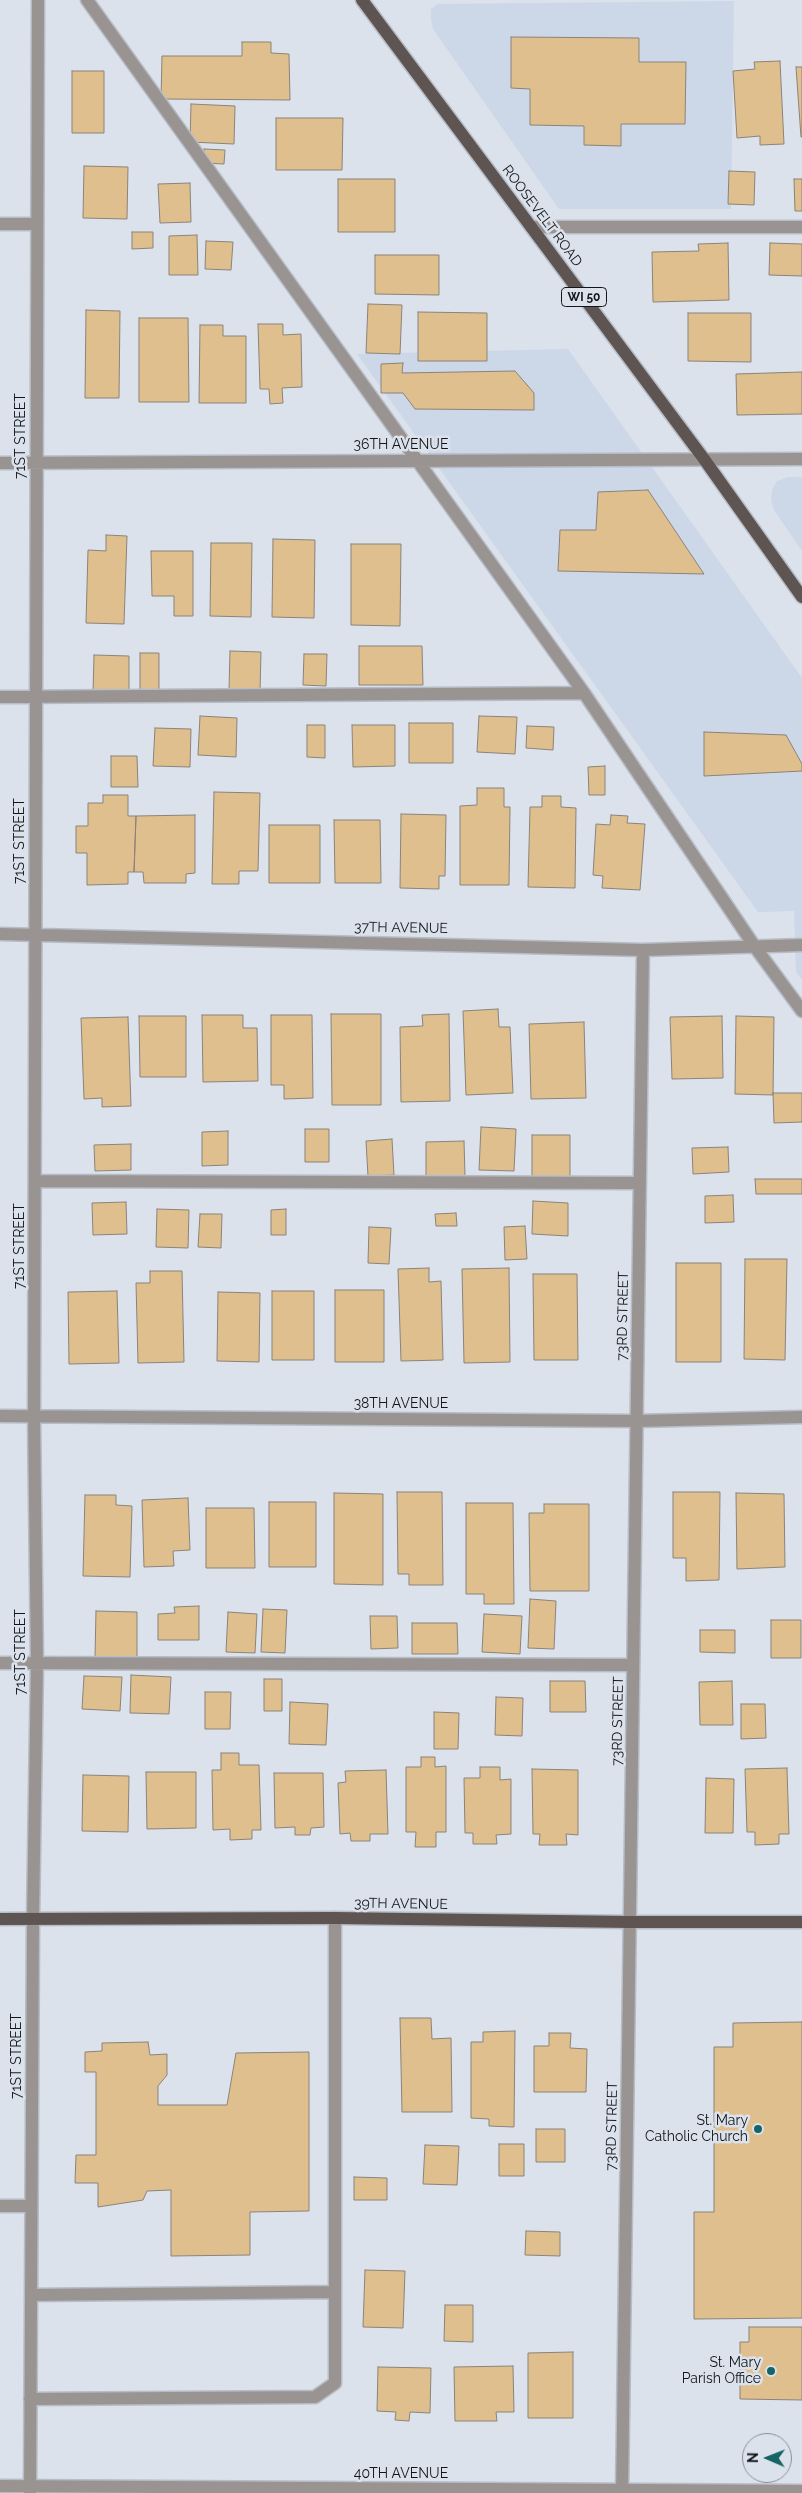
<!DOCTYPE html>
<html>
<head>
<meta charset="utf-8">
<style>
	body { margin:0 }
	#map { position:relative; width:802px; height:2493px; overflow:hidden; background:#dbe2ec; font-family:Raleway,sans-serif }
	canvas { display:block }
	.north { position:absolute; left:742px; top:2433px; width:50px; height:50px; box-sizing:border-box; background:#dbe2ec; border:1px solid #8b9098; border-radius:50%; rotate:271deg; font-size:14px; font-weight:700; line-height:20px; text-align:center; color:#131519 }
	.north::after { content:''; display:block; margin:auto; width:18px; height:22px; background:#156567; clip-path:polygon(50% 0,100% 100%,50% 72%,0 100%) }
</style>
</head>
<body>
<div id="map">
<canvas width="802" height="2493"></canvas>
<div class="north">N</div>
</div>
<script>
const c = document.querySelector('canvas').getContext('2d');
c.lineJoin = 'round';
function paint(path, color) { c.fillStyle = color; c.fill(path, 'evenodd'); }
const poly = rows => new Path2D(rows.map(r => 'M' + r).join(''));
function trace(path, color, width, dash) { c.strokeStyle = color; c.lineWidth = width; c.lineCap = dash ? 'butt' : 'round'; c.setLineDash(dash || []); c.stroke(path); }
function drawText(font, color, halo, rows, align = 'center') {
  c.font = font + ' Raleway,sans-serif'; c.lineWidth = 5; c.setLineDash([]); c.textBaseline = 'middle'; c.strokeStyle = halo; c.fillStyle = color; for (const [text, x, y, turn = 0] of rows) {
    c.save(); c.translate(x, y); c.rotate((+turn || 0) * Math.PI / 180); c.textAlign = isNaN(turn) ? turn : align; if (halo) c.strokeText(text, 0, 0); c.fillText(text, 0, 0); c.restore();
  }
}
const built = poly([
	[734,1,731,209,559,209,433,29,431,19,431,9,438,4],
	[568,349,802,678,802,980,796,971,794,911,758,912,357,354],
	[788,477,802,477,802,551,774,510,771,500,772,490,777,481]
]);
const building = poly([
	[511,37,639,38,639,62,686,62,685,124,621,124,621,146,584,145,584,126,530,125,530,89,511,88,511,37],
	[242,42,271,42,271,53,289,54,290,100,161,99,162,56,242,56,242,42],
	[780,61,784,144,760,145,760,136,737,138,733,71,755,69,754,62,780,61],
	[796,67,802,67,802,137,801,137,796,67],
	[72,71,104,71,104,133,72,133,72,71],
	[191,104,235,106,234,144,190,142,191,104],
	[276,118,343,118,342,170,276,170,276,118],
	[204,149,225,150,224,164,204,163,204,149],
	[84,166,128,167,127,219,83,218,84,166],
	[729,171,755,172,754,205,728,204,729,171],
	[338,179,395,179,395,232,338,232,338,179],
	[794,179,802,179,802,211,795,211,794,179],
	[190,183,191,222,160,223,158,184,190,183],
	[132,232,153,232,153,248,132,249,132,232],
	[197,235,198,275,169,275,169,236,197,235],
	[206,241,233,242,231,270,205,269,206,241],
	[728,243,729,300,653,302,652,252,699,251,698,244,728,243],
	[770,243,802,244,802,276,769,275,770,243],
	[375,255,439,255,439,295,375,294,375,255],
	[368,304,402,305,400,354,366,353,368,304],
	[86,310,120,311,119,398,85,398,86,310],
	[418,312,487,313,487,361,418,361,418,312],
	[688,313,751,313,751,362,688,361,688,313],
	[139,318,188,318,189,402,139,402,139,318],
	[258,324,283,324,283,335,301,334,302,387,282,388,283,403,270,404,269,389,260,389,258,324],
	[200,325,223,325,223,336,246,336,246,403,199,403,200,325],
	[403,363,402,373,515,371,534,393,534,410,415,409,403,393,381,393,381,364,403,363],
	[802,372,802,414,737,415,736,374,802,372],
	[648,490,704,574,558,571,560,530,596,530,598,492,648,490],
	[106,535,127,536,124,624,86,623,88,550,106,551,106,535],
	[273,539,315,540,314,618,272,617,273,539],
	[211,543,252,543,251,617,210,616,211,543],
	[351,544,401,544,400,626,351,625,351,544],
	[151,551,193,551,193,616,174,616,174,596,152,596,151,551],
	[359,646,422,646,423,685,359,685,359,646],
	[230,651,261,652,260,691,229,690,230,651],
	[140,653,159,653,159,691,140,690,140,653],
	[304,654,327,654,326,686,303,685,304,654],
	[94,655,129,656,129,694,93,694,94,655],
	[200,716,237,718,236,757,198,755,200,716],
	[479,716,517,717,515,754,477,752,479,716],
	[409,723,453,723,453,763,409,763,409,723],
	[307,725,325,725,325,758,307,757,307,725],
	[352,725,395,725,395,766,353,767,352,725],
	[527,726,554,727,553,750,526,748,527,726],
	[155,728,191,729,190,767,153,766,155,728],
	[704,732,786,735,802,764,802,771,704,776,704,732],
	[111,756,137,756,138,787,111,787,111,756],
	[605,766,605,795,589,795,588,767,605,766],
	[477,788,504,788,504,807,510,807,509,885,460,885,460,806,477,805,477,788],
	[214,792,260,793,258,871,239,871,239,884,212,884,214,792],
	[103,795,128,795,128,816,136,816,134,872,128,872,128,884,87,885,87,853,76,853,76,826,88,826,88,803,103,803,103,795],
	[542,796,561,796,561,807,576,808,575,888,528,887,530,807,542,807,542,796],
	[401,814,446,815,445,876,439,876,439,889,400,888,401,814],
	[195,815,195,873,186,874,186,883,144,883,143,872,134,872,136,816,195,815],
	[611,815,628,816,627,823,645,824,640,890,602,888,603,876,593,875,596,824,610,825,611,815],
	[334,820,380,820,381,883,335,883,334,820],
	[269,825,320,825,320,883,269,883,269,825],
	[498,1009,499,1027,510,1027,513,1093,466,1095,463,1011,498,1009],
	[331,1014,381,1014,381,1105,332,1105,331,1014],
	[449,1014,450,1101,401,1102,400,1027,423,1026,422,1015,449,1014],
	[202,1015,243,1015,243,1028,257,1028,258,1081,203,1082,202,1015],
	[271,1015,312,1015,313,1098,284,1099,284,1085,271,1085,271,1015],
	[139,1016,186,1016,186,1077,140,1077,139,1016],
	[722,1016,723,1078,672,1079,670,1017,722,1016],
	[736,1016,774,1017,773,1095,735,1094,736,1016],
	[128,1017,131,1106,102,1107,102,1098,84,1099,81,1018,128,1017],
	[584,1022,586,1098,531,1099,529,1024,584,1022],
	[773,1093,802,1093,802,1122,774,1123,773,1093],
	[481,1127,516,1129,514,1171,479,1170,481,1127],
	[305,1129,329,1129,329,1162,305,1162,305,1129],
	[228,1131,228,1165,202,1166,202,1132,228,1131],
	[532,1135,570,1135,570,1177,532,1177,532,1135],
	[392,1139,394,1175,368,1176,366,1141,392,1139],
	[464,1141,465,1176,426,1177,426,1142,464,1141],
	[131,1144,131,1170,95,1171,94,1145,131,1144],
	[728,1147,729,1172,693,1174,692,1148,728,1147],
	[755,1179,802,1179,802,1194,756,1194,755,1179],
	[733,1195,734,1222,705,1223,705,1196,733,1195],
	[533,1201,568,1203,568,1236,532,1234,533,1201],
	[126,1202,127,1234,93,1235,92,1203,126,1202],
	[157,1209,189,1210,188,1248,156,1247,157,1209],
	[286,1209,286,1235,271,1235,271,1210,286,1209],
	[456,1213,457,1226,436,1226,435,1214,456,1213],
	[200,1214,222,1214,221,1248,198,1247,200,1214],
	[525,1226,527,1259,505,1260,504,1227,525,1226],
	[369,1227,391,1228,389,1264,368,1263,369,1227],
	[745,1259,787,1259,785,1360,744,1359,745,1259],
	[676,1263,721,1263,721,1362,676,1362,676,1263],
	[429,1268,429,1282,441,1281,443,1360,401,1361,398,1269,429,1268],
	[509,1268,510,1362,464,1363,462,1269,509,1268],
	[150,1271,182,1271,184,1362,138,1363,136,1283,150,1283,150,1271],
	[533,1274,577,1274,578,1360,534,1360,533,1274],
	[335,1290,384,1290,384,1362,335,1362,335,1290],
	[117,1291,119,1363,69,1364,68,1292,117,1291],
	[272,1291,314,1291,314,1360,272,1360,272,1291],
	[218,1292,260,1293,259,1362,217,1361,218,1292],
	[397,1492,442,1492,443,1585,409,1585,409,1574,398,1574,397,1492],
	[673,1492,720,1492,719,1580,686,1581,686,1558,673,1558,673,1492],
	[334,1493,383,1494,383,1585,334,1584,334,1493],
	[736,1493,784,1494,785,1567,737,1569,736,1493],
	[85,1495,116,1495,116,1505,132,1506,130,1577,83,1576,85,1495],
	[188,1498,190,1550,173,1551,174,1566,144,1567,142,1500,188,1498],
	[269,1502,316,1502,316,1567,269,1567,269,1502],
	[466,1503,513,1503,514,1604,484,1604,484,1594,466,1594,466,1503],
	[544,1504,589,1504,589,1591,530,1591,529,1513,544,1513,544,1504],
	[206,1508,254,1508,255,1568,206,1568,206,1508],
	[530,1599,556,1601,554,1649,528,1648,530,1599],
	[199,1606,199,1640,158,1640,158,1614,175,1613,174,1607,199,1606],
	[263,1609,287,1610,285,1653,261,1652,263,1609],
	[96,1611,137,1612,137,1658,95,1657,96,1611],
	[228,1612,257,1614,255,1653,226,1652,228,1612],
	[484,1614,522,1616,520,1654,482,1652,484,1614],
	[370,1616,397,1616,398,1648,371,1649,370,1616],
	[771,1620,801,1620,801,1658,771,1658,771,1620],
	[412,1623,457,1623,458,1654,412,1654,412,1623],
	[700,1630,735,1630,735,1653,700,1652,700,1630],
	[131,1675,171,1677,169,1714,130,1713,131,1675],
	[84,1676,122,1677,120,1711,82,1709,84,1676],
	[264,1679,282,1679,282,1711,264,1711,264,1679],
	[550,1681,585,1681,586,1712,550,1712,550,1681],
	[732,1681,733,1725,700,1725,699,1682,732,1681],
	[205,1692,231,1692,230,1729,205,1729,205,1692],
	[496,1697,523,1698,522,1736,495,1735,496,1697],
	[290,1702,328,1704,326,1745,289,1744,290,1702],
	[741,1704,765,1704,766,1738,741,1739,741,1704],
	[434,1712,459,1713,458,1749,434,1749,434,1712],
	[221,1753,239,1753,239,1765,259,1765,261,1830,252,1830,252,1839,230,1840,230,1829,213,1830,212,1770,221,1770,221,1753],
	[421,1757,435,1757,435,1767,446,1766,446,1832,436,1832,436,1847,415,1847,416,1832,406,1832,406,1767,421,1767,421,1757],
	[480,1767,500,1767,500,1780,511,1779,511,1834,496,1835,497,1844,473,1844,473,1833,465,1833,464,1778,480,1778,480,1767],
	[787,1768,789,1834,779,1834,779,1844,755,1845,755,1832,747,1832,745,1769,787,1768],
	[532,1769,578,1770,578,1835,566,1834,567,1845,539,1845,540,1834,533,1834,532,1769],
	[386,1770,388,1834,370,1834,370,1841,351,1841,350,1833,340,1834,338,1783,346,1782,345,1771,386,1770],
	[146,1772,196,1772,196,1828,147,1829,146,1772],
	[274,1773,323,1773,324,1827,311,1828,310,1835,295,1835,295,1827,275,1828,274,1773],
	[83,1775,129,1776,128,1832,82,1831,83,1775],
	[706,1778,734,1779,733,1833,705,1833,706,1778],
	[400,2018,431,2018,432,2039,451,2038,452,2112,402,2112,400,2018],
	[802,2022,802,2318,694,2319,694,2212,714,2212,714,2047,733,2047,733,2023,802,2022],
	[515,2031,514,2127,489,2126,489,2119,471,2118,471,2042,483,2042,483,2032,515,2031],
	[549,2033,571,2033,570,2048,587,2049,586,2092,534,2092,534,2046,549,2046,549,2033],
	[148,2042,150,2055,167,2054,167,2075,158,2086,158,2105,227,2105,236,2053,309,2052,309,2211,250,2212,250,2255,171,2256,171,2190,147,2191,143,2200,98,2207,98,2183,75,2183,76,2155,96,2155,96,2072,85,2072,85,2052,102,2051,102,2043,148,2042],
	[536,2129,565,2129,565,2162,536,2162,536,2129],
	[499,2144,524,2144,524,2176,499,2176,499,2144],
	[425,2145,459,2146,457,2185,423,2184,425,2145],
	[354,2177,387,2178,387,2200,354,2200,354,2177],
	[526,2231,560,2232,560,2256,525,2255,526,2231],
	[365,2270,405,2271,403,2328,363,2327,365,2270],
	[445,2305,473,2305,473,2342,444,2341,445,2305],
	[749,2327,802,2327,802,2400,740,2399,740,2342,749,2342,749,2327],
	[573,2352,573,2418,528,2418,528,2353,573,2352],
	[513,2366,514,2412,496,2412,497,2421,455,2421,454,2367,513,2366],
	[378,2367,431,2368,430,2413,410,2412,409,2421,395,2420,396,2412,377,2411,378,2367]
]);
const minor = poly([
	[87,0,584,693,755,947,802,1011],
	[0,224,37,224],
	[531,227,802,227],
	[0,463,802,459],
	[0,697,584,693],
	[0,934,643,950,802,945],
	[35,1181,640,1183],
	[0,1416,637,1421,802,1417],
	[0,1663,633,1665],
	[0,2206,31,2206],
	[31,2295,335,2292],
	[30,2399,315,2397,335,2383,335,1918],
	[0,2486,802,2491],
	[30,2493,33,1919,37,1663,34,1417,38,0],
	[622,2493,643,950]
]);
const major = poly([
	[362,0,704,459,802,597],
	[0,1919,335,1918,630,1922,802,1922]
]);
const markers = [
	[758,2129,5,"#156567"],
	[771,2371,5,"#156567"]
];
const shields = [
	[584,297,45]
];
const shieldNames = [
	["WI 50",584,297]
];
const streetNames = [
	["ROOSEVELT ROAD",542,216,53],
	["71ST STREET",21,436,-90],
	["36TH AVENUE",401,445],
	["71ST STREET",20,841,-90],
	["37TH AVENUE",401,928,1],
	["71ST STREET",20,1246,-90],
	["73RD STREET",623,1316,-89],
	["38TH AVENUE",401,1404],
	["71ST STREET",21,1652,-90],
	["73RD STREET",618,1721,-89],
	["39TH AVENUE",401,1904,1],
	["71ST STREET",17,2056,-90],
	["73RD STREET",612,2126,-89],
	["40TH AVENUE",401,2474]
];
const poiNames = [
	["St. Mary",748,2121],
	["Catholic Church",748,2137],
	["St. Mary",761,2363],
	["Parish Office",761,2379]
];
paint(built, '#ccd7e8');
paint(building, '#e0bf8e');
trace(building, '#8a837a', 1);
trace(minor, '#b7bdc6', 15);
trace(major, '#b7bdc6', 15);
trace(minor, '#999492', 12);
trace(major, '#5e5451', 12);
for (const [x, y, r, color] of markers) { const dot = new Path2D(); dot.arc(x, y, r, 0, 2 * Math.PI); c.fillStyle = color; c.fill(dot); trace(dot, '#dbe2ec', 2); }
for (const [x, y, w] of shields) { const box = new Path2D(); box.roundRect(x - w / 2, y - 9.5, w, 19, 4); c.fillStyle = '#dbe2ec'; c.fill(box); trace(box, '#131519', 1); }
drawText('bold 12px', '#131519', null, shieldNames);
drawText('14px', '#131519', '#dbe2ec', streetNames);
drawText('14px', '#131519', '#dbe2ec', poiNames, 'right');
</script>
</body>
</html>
